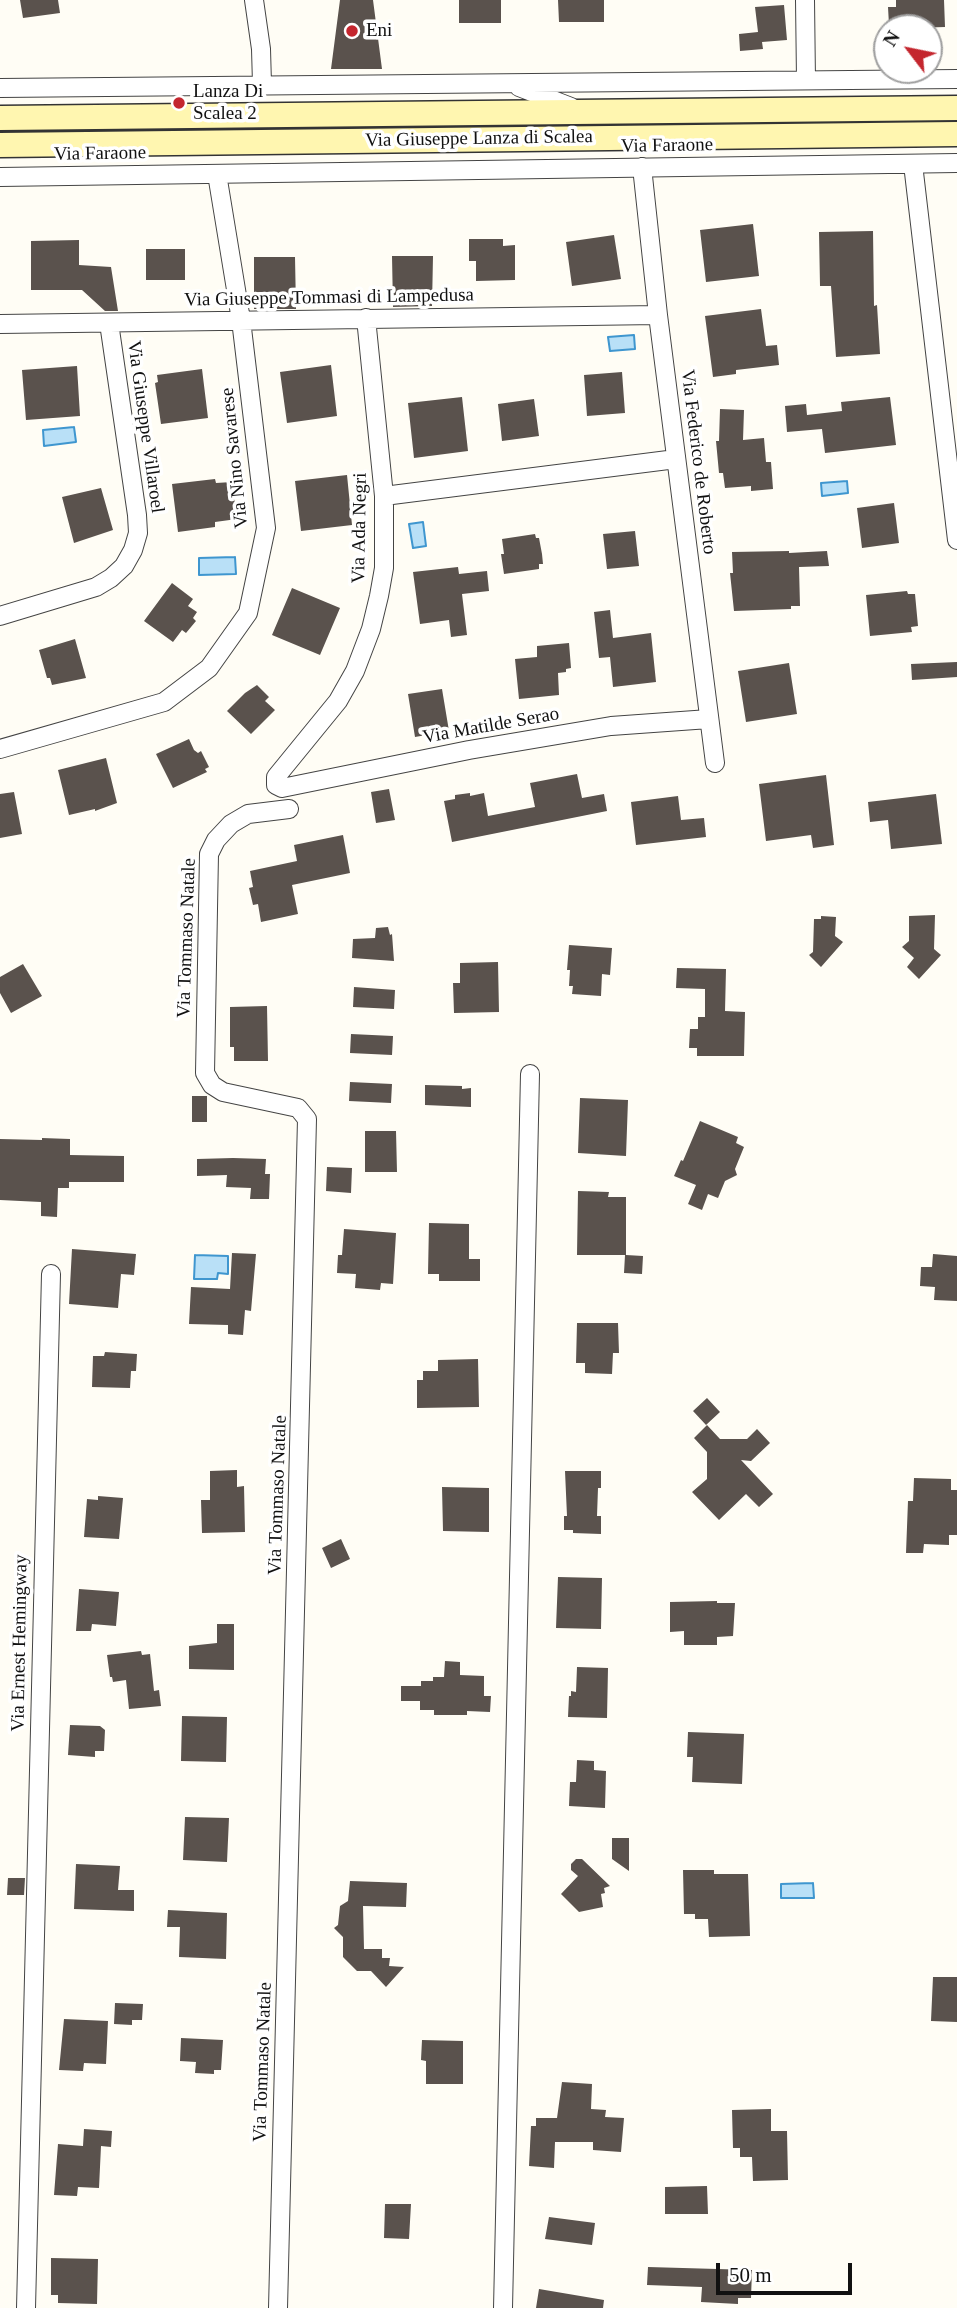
<!DOCTYPE html>
<html>
<head>
<meta charset="utf-8">
<style>
	body { margin:0 }
	#map { position:relative; width:957px; height:2308px; overflow:hidden; background:#fffdf5; font-family:Georgia,serif }
	canvas { display:block }
	.north { position:absolute; left:873px; top:14px; width:70px; height:70px; box-sizing:border-box; background:#fff; border:2px solid #a0a0a0; border-radius:50%; rotate:302deg; font-size:19px; font-weight:700; line-height:28px; text-align:center; color:#111 }
	.north::after { content:''; display:block; margin:auto; width:24px; height:32px; background:#c4262e; clip-path:polygon(50% 0,100% 100%,50% 72%,0 100%) }
	.scale { position:absolute; left:716px; top:2263px; width:136px; height:32px; box-sizing:border-box; border:4px solid #111; border-top:0; padding-left:9px; font-size:21px; line-height:24px; white-space:nowrap; color:#111; -webkit-text-stroke:5px #fff; paint-order:stroke }
</style>
</head>
<body>
<div id="map">
<canvas width="957" height="2308"></canvas>
<div class="north">N</div>
<div class="scale">50 m</div>
</div>
<script>
const c = document.querySelector('canvas').getContext('2d');
c.lineJoin = 'round';
function paint(path, color) { c.fillStyle = color; c.fill(path, 'evenodd'); }
const poly = rows => new Path2D(rows.map(r => 'M' + r).join(''));
function trace(path, color, width, dash) { c.strokeStyle = color; c.lineWidth = width; c.lineCap = dash ? 'butt' : 'round'; c.setLineDash(dash || []); c.stroke(path); }
function drawText(font, color, halo, rows, align = 'center') {
  c.font = font + ' Georgia,serif'; c.lineWidth = 7; c.setLineDash([]); c.textBaseline = 'middle'; c.strokeStyle = halo; c.fillStyle = color; for (const [text, x, y, turn = 0] of rows) {
    c.save(); c.translate(x, y); c.rotate((+turn || 0) * Math.PI / 180); c.textAlign = isNaN(turn) ? turn : align; if (halo) c.strokeText(text, 0, 0); c.fillText(text, 0, 0); c.restore();
  }
}
const water = poly([
	[634,335,635,349,610,351,608,337,634,335],
	[74,427,76,442,44,446,43,430,74,427],
	[847,481,848,493,822,496,821,483,847,481],
	[423,522,426,546,413,548,409,524,423,522],
	[235,557,236,574,199,575,199,558,235,557],
	[195,1255,228,1256,228,1274,218,1273,217,1279,194,1279,195,1255],
	[813,1883,814,1898,781,1898,781,1884,813,1883]
]);
const building = poly([
	[20,0,58,0,60,13,23,18],
	[340,0,373,0,382,69,331,69],
	[459,0,501,0,501,23,459,23],
	[558,0,604,0,604,22,559,22],
	[896,0,944,0,945,27,913,28,913,24,889,25,888,7,896,7],
	[784,5,787,40,762,42,763,49,740,51,739,34,758,32,755,7],
	[753,224,759,276,706,282,700,230],
	[873,231,874,306,877,305,880,354,836,357,831,286,820,286,819,232],
	[614,235,621,279,572,286,566,242],
	[469,239,503,239,503,246,515,245,515,280,476,281,476,261,469,261],
	[79,240,79,265,111,267,118,311,105,311,82,290,31,290,31,241],
	[146,249,185,249,185,280,146,280],
	[392,256,433,256,432,306,393,307],
	[254,257,295,257,296,309,254,309],
	[761,309,766,346,777,345,779,365,736,370,736,374,713,377,705,316],
	[331,365,337,416,287,423,280,372],
	[77,366,80,416,26,420,22,370],
	[202,369,208,418,161,424,155,383,158,382,157,375],
	[622,372,625,413,587,416,584,375],
	[462,397,468,451,414,458,408,403],
	[890,397,896,445,825,453,822,429,787,432,785,406,806,404,807,415,842,411,841,402],
	[534,399,539,436,502,441,498,404],
	[720,409,744,410,743,440,764,438,766,462,771,462,773,489,751,491,751,486,725,488,723,473,719,473,716,441,719,441],
	[347,475,352,525,301,531,295,481],
	[215,479,216,483,232,482,237,519,215,522,215,527,178,532,172,484],
	[101,488,113,530,74,543,62,497],
	[894,503,899,543,862,548,857,508],
	[635,531,639,566,607,569,603,534],
	[535,534,536,538,539,538,542,554,543,564,539,564,539,569,504,574,501,554,504,554,502,539],
	[789,551,789,553,827,551,829,566,799,567,800,606,791,606,791,609,734,611,730,573,733,573,732,552],
	[458,567,459,574,487,571,489,591,462,594,467,635,451,637,449,620,420,624,413,572],
	[172,583,193,599,188,606,197,612,193,618,196,621,186,633,182,630,173,642,144,621],
	[292,588,340,608,320,655,272,635],
	[907,591,908,594,915,594,918,626,911,627,912,632,870,636,866,595],
	[610,610,613,638,651,633,656,682,613,687,610,657,599,658,594,612],
	[75,639,86,678,52,685,50,678,47,678,39,650],
	[569,643,571,668,566,669,566,672,558,673,559,695,519,699,515,659,537,657,537,646],
	[957,662,957,677,912,680,911,664],
	[789,663,797,714,746,722,738,671],
	[257,685,269,697,265,701,275,710,251,734,227,711,245,693],
	[442,689,449,731,415,737,408,694],
	[189,739,194,750,198,753,201,751,209,767,205,769,207,772,173,788,156,754],
	[106,758,117,803,95,811,95,809,69,815,58,770],
	[577,774,582,798,604,794,607,811,452,842,444,801,455,799,455,795,470,793,470,796,484,793,488,816,535,807,530,783],
	[826,775,834,845,813,848,811,835,766,841,759,784],
	[389,789,395,820,376,823,371,792],
	[14,792,22,834,0,838,0,794],
	[936,794,942,844,891,849,888,820,870,822,868,802],
	[678,796,681,820,704,818,706,837,636,845,631,802],
	[343,835,350,873,292,885,298,914,261,922,258,904,253,905,249,888,253,887,250,871,297,861,294,845],
	[935,915,934,949,941,955,919,979,907,967,914,958,902,947,909,941,909,916],
	[821,916,836,917,835,936,843,942,821,967,809,955,813,952,814,919,821,919],
	[388,927,390,935,392,934,394,961,352,958,353,939,375,938,376,928],
	[569,945,612,948,610,975,602,974,601,996,572,994,573,986,569,986,570,970,567,970],
	[498,962,499,1012,454,1013,453,983,460,983,460,963],
	[23,964,42,996,11,1013,0,993,0,977],
	[677,968,726,969,725,1011,745,1012,744,1056,697,1056,697,1048,689,1048,690,1029,698,1029,698,1017,705,1017,705,989,676,988],
	[354,987,395,990,394,1009,353,1007],
	[267,1006,268,1061,234,1061,234,1047,230,1047,230,1007],
	[351,1034,393,1036,392,1055,350,1053],
	[350,1082,392,1084,391,1103,349,1101],
	[425,1085,462,1086,462,1089,471,1088,471,1107,425,1105],
	[192,1096,207,1096,207,1122,192,1122],
	[580,1098,628,1100,626,1156,578,1153],
	[700,1121,738,1137,736,1143,744,1147,735,1169,737,1175,725,1181,718,1198,708,1194,702,1210,688,1204,696,1185,674,1176,681,1160,683,1161],
	[365,1131,396,1131,397,1172,365,1172],
	[42,1138,70,1139,70,1155,124,1156,124,1182,69,1182,69,1188,58,1188,57,1217,41,1216,41,1202,0,1200,0,1139,42,1140],
	[233,1158,266,1159,265,1174,270,1174,269,1199,250,1199,251,1188,226,1187,227,1175,197,1176,197,1159],
	[327,1167,352,1168,351,1193,326,1191],
	[578,1191,609,1192,608,1197,626,1197,626,1255,643,1256,642,1274,624,1273,625,1255,577,1255],
	[429,1223,469,1224,469,1259,480,1259,480,1281,439,1281,439,1274,428,1274],
	[344,1229,396,1233,393,1284,381,1283,380,1290,355,1288,356,1274,337,1273,338,1255,342,1255],
	[72,1249,136,1254,134,1275,121,1274,118,1308,69,1304],
	[232,1253,256,1254,251,1311,245,1310,243,1335,228,1334,228,1325,189,1324,191,1287,230,1289],
	[933,1254,957,1256,957,1301,934,1300,935,1287,920,1286,921,1267,932,1267],
	[577,1323,618,1323,619,1353,613,1353,612,1374,585,1373,585,1363,576,1363],
	[105,1352,137,1354,136,1371,131,1371,130,1388,92,1387,93,1356,104,1356],
	[478,1359,479,1407,417,1408,417,1380,423,1380,423,1371,438,1371,438,1360],
	[707,1398,720,1412,706,1425,693,1411],
	[707,1425,720,1439,747,1439,757,1429,770,1443,751,1461,741,1460,773,1494,759,1507,746,1494,719,1520,692,1492,707,1479,707,1452,694,1438],
	[237,1470,237,1487,244,1486,245,1532,202,1533,201,1500,210,1500,210,1471],
	[565,1471,601,1471,601,1488,598,1488,597,1516,601,1516,601,1534,573,1533,573,1530,564,1530,564,1516,567,1516],
	[914,1478,951,1479,951,1490,957,1490,957,1535,949,1535,949,1545,924,1544,923,1553,906,1553,908,1501,913,1501],
	[442,1487,489,1488,489,1532,443,1531],
	[98,1496,123,1498,119,1539,84,1537,87,1499,98,1500],
	[341,1539,350,1559,331,1568,322,1548],
	[558,1577,602,1578,601,1629,556,1628],
	[79,1589,119,1592,116,1626,92,1624,91,1631,76,1631],
	[717,1601,717,1603,735,1603,733,1636,717,1637,717,1645,684,1645,684,1631,670,1632,670,1602],
	[217,1624,234,1624,234,1670,189,1669,189,1646,217,1643],
	[141,1651,142,1655,150,1654,154,1691,159,1690,161,1706,129,1709,126,1680,113,1682,112,1677,110,1677,107,1655],
	[445,1661,460,1662,460,1675,484,1676,484,1696,491,1696,490,1712,467,1711,467,1715,434,1715,434,1710,420,1710,420,1701,401,1701,401,1686,421,1686,421,1681,433,1681,433,1677,444,1677],
	[577,1667,608,1668,607,1718,568,1717,569,1696,571,1696,571,1691,576,1692],
	[182,1716,227,1717,226,1762,181,1761],
	[70,1725,100,1726,105,1730,104,1751,95,1751,95,1757,68,1755],
	[688,1732,744,1734,742,1784,692,1782,693,1757,687,1757],
	[577,1760,594,1761,594,1770,606,1771,605,1808,569,1806,570,1782,576,1782],
	[185,1817,229,1818,227,1862,183,1860],
	[612,1838,629,1838,629,1871,612,1859],
	[576,1859,582,1859,610,1886,604,1888,605,1893,601,1894,603,1907,579,1912,561,1894,578,1876,571,1870,571,1864],
	[76,1864,120,1866,118,1890,134,1890,134,1911,74,1909],
	[683,1870,714,1870,714,1874,748,1874,750,1936,709,1937,708,1919,695,1919,695,1914,684,1914],
	[8,1878,25,1878,24,1895,7,1895],
	[350,1881,407,1883,406,1907,363,1906,364,1949,382,1949,382,1958,390,1958,389,1966,404,1967,386,1987,371,1971,357,1971,343,1957,343,1937,334,1928,338,1925,340,1906,348,1901],
	[168,1910,227,1913,226,1959,179,1957,180,1927,167,1927],
	[933,1977,957,1977,957,2022,931,2021],
	[115,2003,143,2004,142,2020,132,2020,132,2025,114,2024],
	[64,2019,108,2021,106,2064,84,2063,83,2071,59,2070],
	[181,2038,223,2040,221,2070,214,2070,214,2074,195,2073,196,2062,180,2061],
	[422,2040,463,2041,463,2084,426,2084,426,2061,421,2060],
	[562,2082,592,2084,591,2109,606,2110,605,2117,624,2118,621,2152,593,2150,593,2142,555,2142,554,2168,529,2166,531,2126,536,2126,536,2118,557,2118],
	[771,2109,771,2131,787,2131,788,2180,753,2181,752,2157,740,2157,740,2148,733,2148,732,2110],
	[84,2129,112,2131,111,2147,101,2146,99,2188,78,2187,77,2196,54,2195,58,2144,83,2146],
	[707,2186,708,2214,665,2214,665,2187],
	[385,2204,411,2204,409,2239,384,2238],
	[549,2217,595,2223,592,2245,545,2239],
	[51,2258,98,2259,97,2304,58,2303,58,2295,51,2295],
	[648,2267,752,2270,751,2298,738,2298,738,2304,701,2302,702,2287,647,2285],
	[539,2289,604,2300,603,2308,536,2308]
]);
const street = poly([
	[254,0,261,49,262,84],
	[805,0,806,80],
	[519,87,571,107],
	[0,88,957,79],
	[913,164,957,540],
	[642,167,658,315,715,763],
	[0,177,957,163],
	[366,318,384,496,384,568,379,596,371,629,355,671,338,701,276,777,276,785,282,788,469,750,611,726,709,719],
	[0,324,658,315],
	[384,496,676,459],
	[0,616,96,587,111,578,124,566,133,550,138,533,137,515,109,323],
	[0,749,164,702,209,668,248,613,266,528,241,320,217,174],
	[26,2308,51,1274],
	[278,2308,307,1119,298,1108,223,1092,212,1085,205,1073,209,854,216,840,231,824,248,814,289,809],
	[503,2308,530,1074]
]);
const secondary = poly([
	[0,118,957,108],
	[0,145,957,134]
]);
const markers = [
	[352,31,7,"#c4262e"],
	[179,103,7,"#c4262e"]
];
const poiNames = [
	["Eni",366,31],
	["Lanza Di",193,92],
	["Scalea 2",193,114]
];
const streetNames = [
	["Via Giuseppe Lanza di Scalea",479,139,-1],
	["Via Faraone",667,146,-1],
	["Via Faraone",100,154,-1],
	["Via Giuseppe Tommasi di Lampedusa",329,298,-1],
	["Via Giuseppe Villaroel",145,427,82],
	["Via Nino Savarese",235,458,-96],
	["Via Federico de Roberto",698,462,83],
	["Via Ada Negri",360,528,-89],
	["Via Matilde Serao",491,726,-10],
	["Via Tommaso Natale",187,938,-88],
	["Via Tommaso Natale",278,1495,-88],
	["Via Ernest Hemingway",20,1643,-89],
	["Via Tommaso Natale",263,2062,-88]
];
paint(water, '#b9e0f7');
trace(water, '#3f96cf', 2);
paint(building, '#5a524d');
trace(street, '#444', 20);
trace(secondary, '#333', 27);
trace(street, '#fff', 18);
trace(secondary, '#fff6b0', 24);
for (const [x, y, r, color] of markers) { const dot = new Path2D(); dot.arc(x, y, r, 0, 2 * Math.PI); c.fillStyle = color; c.fill(dot); trace(dot, '#fff', 2.5); }
drawText('19px', '#111', '#fff', poiNames, 'left');
drawText('19px', '#111', '#fff', streetNames);
</script>
</body>
</html>
